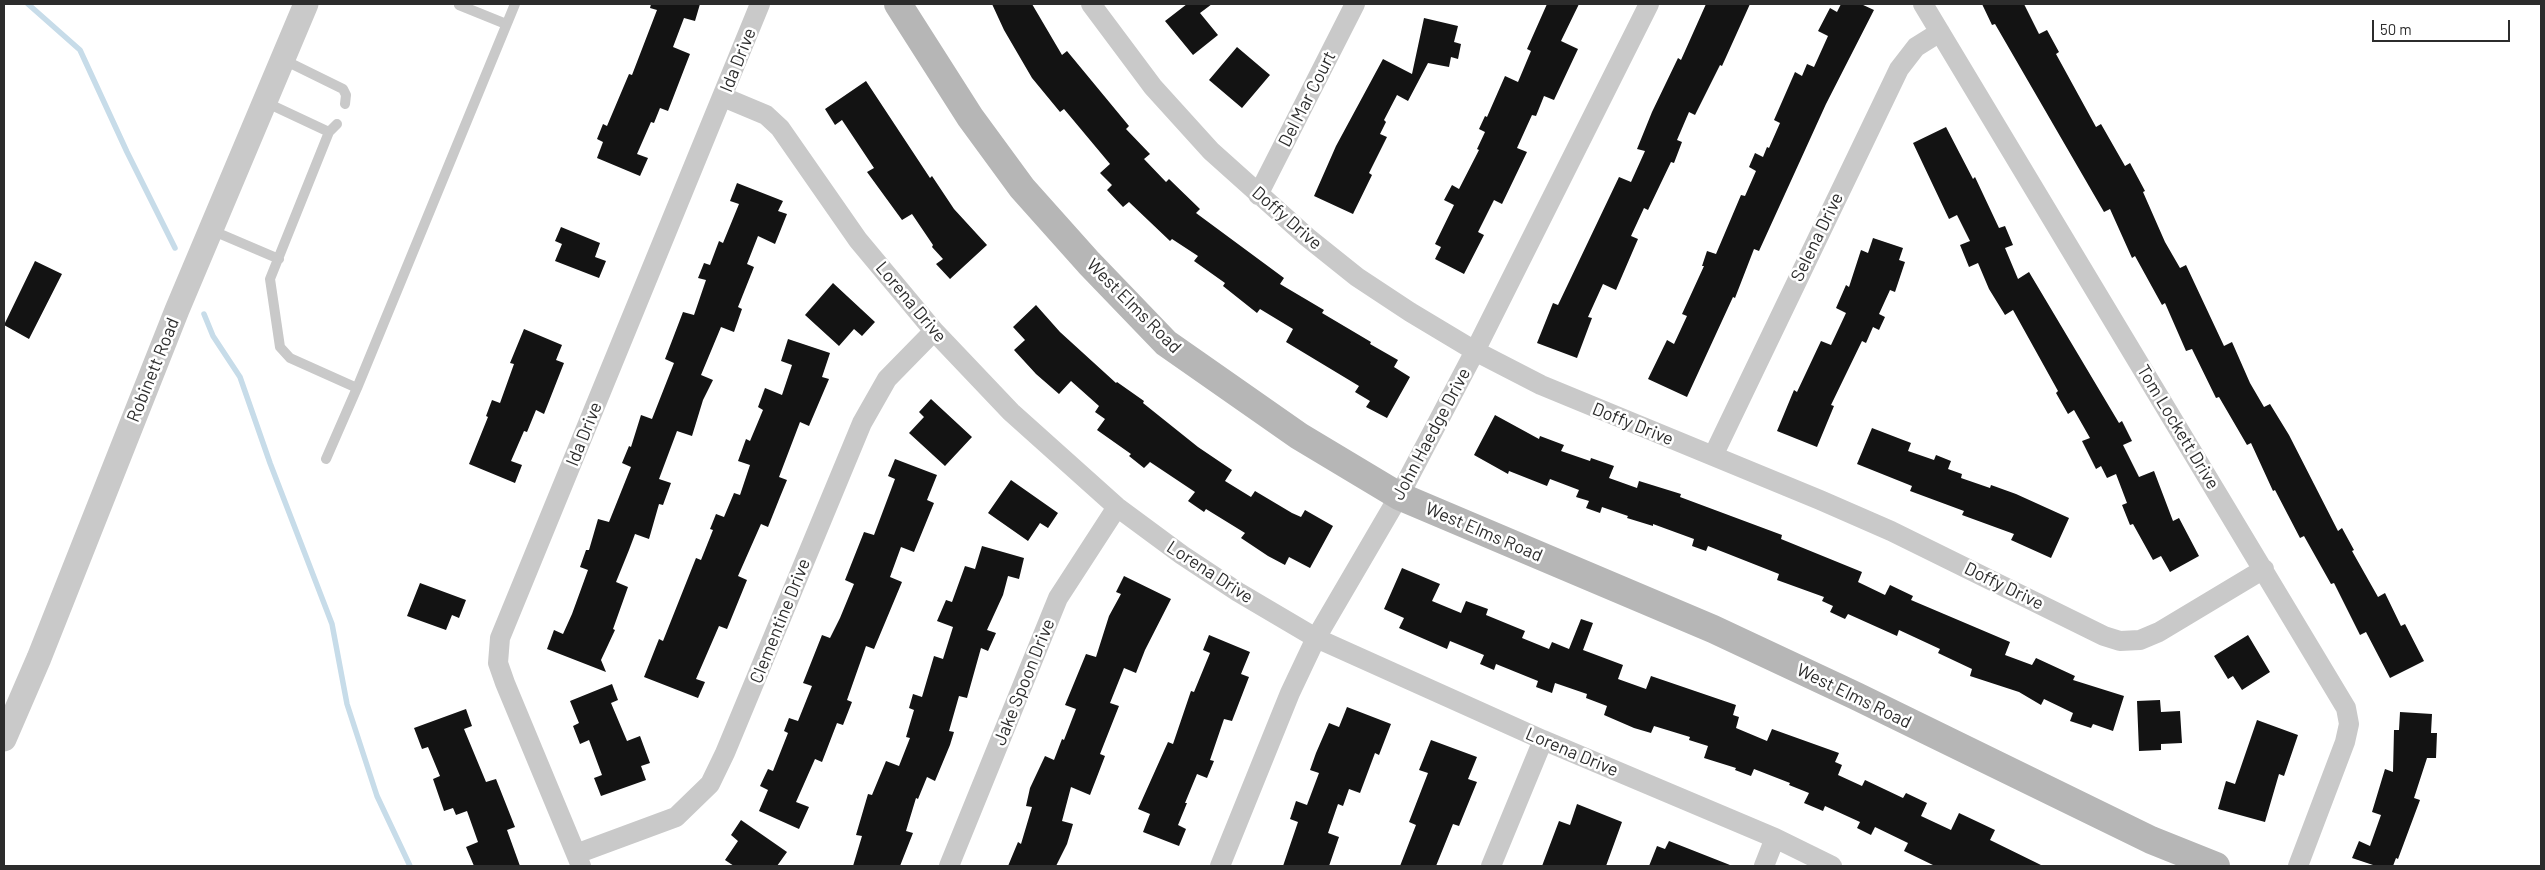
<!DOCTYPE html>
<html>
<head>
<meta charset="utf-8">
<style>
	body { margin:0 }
	#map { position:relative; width:2545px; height:870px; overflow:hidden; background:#fff; font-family:Barlow,sans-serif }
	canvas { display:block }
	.frame { position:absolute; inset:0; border:5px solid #2c2c2c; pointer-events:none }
	.scale { position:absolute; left:2372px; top:20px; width:138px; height:22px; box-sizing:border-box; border:2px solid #2c2c2c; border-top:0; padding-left:6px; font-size:15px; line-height:18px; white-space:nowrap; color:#2c2c2c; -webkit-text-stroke:4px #fff; paint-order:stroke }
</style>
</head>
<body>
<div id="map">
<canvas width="2545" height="870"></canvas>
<div class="frame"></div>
<div class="scale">50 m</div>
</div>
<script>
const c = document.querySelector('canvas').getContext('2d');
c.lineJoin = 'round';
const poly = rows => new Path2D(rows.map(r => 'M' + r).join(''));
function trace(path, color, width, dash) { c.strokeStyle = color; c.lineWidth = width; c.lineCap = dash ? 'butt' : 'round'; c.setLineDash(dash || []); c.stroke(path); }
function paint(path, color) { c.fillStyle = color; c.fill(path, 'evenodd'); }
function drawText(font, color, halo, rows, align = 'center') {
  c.font = font + ' Barlow,sans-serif'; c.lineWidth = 5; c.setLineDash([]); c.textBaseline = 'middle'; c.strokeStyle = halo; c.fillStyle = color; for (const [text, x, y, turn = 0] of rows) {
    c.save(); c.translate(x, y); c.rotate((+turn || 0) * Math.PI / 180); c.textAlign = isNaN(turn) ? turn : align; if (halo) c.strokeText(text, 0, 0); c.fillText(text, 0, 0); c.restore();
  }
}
const stream = poly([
	[28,4,80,50,127,152,175,248],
	[204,314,213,336,240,377,270,463,332,624,347,704,377,796,410,866]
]);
const building = poly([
	[651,4,700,4,695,21,684,18,673,47,690,54,668,111,660,108,654,123,651,122,637,154,648,158,640,176,597,158,603,142,597,139,603,124,607,126,629,74,632,75,657,10,650,8],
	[992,4,1032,4,1062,55,1067,51,1129,126,1126,129,1150,154,1144,159,1166,182,1169,179,1200,209,1196,213,1284,278,1280,284,1324,310,1322,313,1371,342,1370,344,1398,360,1394,367,1410,377,1387,418,1366,407,1370,401,1355,392,1359,386,1286,342,1293,329,1260,309,1257,313,1223,286,1225,283,1194,261,1198,256,1172,239,1170,241,1129,202,1123,207,1107,190,1112,185,1100,173,1110,164,1064,109,1060,112,1032,78,1004,30],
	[1187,4,1212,4,1200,13,1218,35,1193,55,1165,21],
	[1547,4,1579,4,1561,41,1578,49,1554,100,1544,96,1536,116,1532,115,1517,148,1527,152,1502,204,1494,200,1478,232,1484,235,1464,274,1435,259,1441,247,1435,244,1454,205,1444,200,1452,185,1459,189,1479,150,1477,149,1485,132,1479,129,1485,116,1487,117,1505,76,1518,82,1531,51,1527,49],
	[1706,4,1750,4,1722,66,1720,65,1695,115,1689,112,1677,140,1682,142,1674,163,1671,162,1648,210,1644,208,1631,236,1638,239,1616,290,1603,284,1588,317,1592,318,1577,358,1537,343,1553,303,1558,305,1619,177,1631,182,1645,151,1637,149,1652,112,1678,58,1681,60],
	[1841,4,1861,4,1874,10,1826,104,1759,251,1754,249,1735,298,1733,297,1687,397,1648,379,1667,340,1674,344,1687,316,1682,314,1704,266,1702,266,1707,251,1716,254,1741,195,1745,196,1756,171,1749,167,1755,153,1763,157,1767,147,1769,148,1780,123,1774,120,1795,72,1802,76,1807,64,1814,67,1828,36,1818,31,1830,8,1837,12],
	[1982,4,2024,4,2039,34,2047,30,2059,52,2056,54,2096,127,2101,124,2125,166,2130,163,2145,191,2143,192,2165,242,2180,268,2186,265,2224,346,2232,342,2250,383,2264,407,2270,404,2289,435,2338,531,2342,528,2354,550,2352,551,2378,597,2385,593,2401,626,2405,624,2424,661,2390,678,2366,632,2360,635,2334,583,2331,584,2304,536,2300,538,2275,490,2273,491,2251,443,2247,445,2219,397,2216,398,2192,349,2186,351,2165,303,2162,305,2135,256,2132,258,2110,209,2104,212,1995,24,1992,25],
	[1424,18,1458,26,1454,42,1461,44,1458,59,1451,57,1449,67,1428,63,1408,101,1397,95,1384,120,1386,122,1380,134,1387,137,1369,173,1372,175,1353,214,1314,196,1336,146,1383,59,1412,74],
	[1237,47,1270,75,1242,108,1209,80],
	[866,81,930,178,932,176,954,209,987,245,950,279,936,264,943,259,932,247,933,245,912,214,902,220,867,172,874,168,842,120,835,125,825,109],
	[1946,127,1973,179,1975,177,1999,228,2005,226,2013,245,2005,248,2018,279,2029,272,2119,423,2122,421,2132,441,2123,445,2139,477,2154,471,2173,521,2179,518,2199,556,2170,572,2161,556,2153,560,2133,524,2130,525,2122,505,2127,503,2116,474,2107,478,2101,466,2096,469,2082,441,2090,438,2074,410,2068,414,2056,393,2058,391,2013,310,2005,315,1989,289,1978,263,1969,267,1960,245,1970,241,1957,215,1949,219,1913,143],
	[737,183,783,201,778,211,787,214,775,244,758,236,747,264,754,267,738,307,742,309,734,332,721,327,701,375,713,380,703,400,692,436,677,431,659,479,671,483,663,505,659,504,649,539,635,534,629,550,616,582,628,587,613,629,615,630,601,660,606,672,547,649,554,630,563,634,572,614,588,570,580,567,586,550,589,550,598,519,609,522,631,467,622,463,629,446,631,447,641,415,652,419,674,363,665,359,683,312,694,315,706,280,698,278,704,263,710,265,719,241,723,243,739,204,730,201],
	[561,227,600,243,595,257,606,261,599,278,555,261,562,244,555,241],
	[1873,238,1903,248,1899,260,1905,262,1895,292,1890,290,1879,314,1885,317,1879,330,1873,327,1866,343,1862,341,1831,405,1834,406,1817,447,1777,431,1794,390,1797,392,1821,341,1831,345,1846,313,1836,308,1846,285,1849,287,1861,250,1868,253],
	[35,261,62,274,29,339,4,325],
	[833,283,875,322,862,336,854,329,839,346,805,315],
	[1036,305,1060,332,1116,383,1117,382,1144,401,1143,403,1198,447,1232,470,1225,481,1251,497,1255,491,1292,513,1301,517,1305,510,1333,526,1310,568,1289,557,1285,565,1268,556,1241,538,1245,533,1206,509,1204,512,1188,501,1195,492,1150,462,1144,468,1129,456,1131,454,1097,430,1105,419,1095,412,1099,406,1071,381,1059,394,1036,374,1014,350,1025,340,1013,327],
	[524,329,562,345,556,360,564,363,544,414,536,410,527,432,524,431,511,461,522,465,515,483,469,464,488,417,486,416,492,400,500,403,514,364,510,363],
	[788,339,830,353,822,377,829,379,809,426,800,422,792,443,779,477,787,480,780,497,768,527,761,524,738,576,747,580,727,629,719,626,696,679,705,682,698,698,644,677,659,639,663,641,696,558,701,560,713,530,710,529,716,514,724,517,734,493,740,495,750,465,738,461,746,439,750,441,763,410,758,407,765,388,782,395,792,365,781,361],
	[931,399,972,437,945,466,909,433,924,417,919,412],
	[1495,415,1539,439,1540,436,1564,445,1561,451,1590,461,1591,458,1614,466,1609,478,1637,488,1639,481,1681,494,1680,497,1782,535,1781,539,1862,572,1858,582,1885,595,1890,585,1913,596,1911,600,2010,642,2005,655,2032,665,2036,658,2075,676,2073,680,2124,696,2113,731,2093,724,2091,728,2070,721,2073,713,2044,699,2041,705,2019,692,1970,676,1972,669,1938,653,1940,649,1899,630,1897,636,1848,614,1845,619,1830,612,1833,606,1822,601,1824,597,1777,580,1779,574,1708,546,1706,551,1692,546,1694,539,1653,524,1653,526,1627,518,1628,516,1602,507,1600,513,1586,508,1589,501,1576,497,1579,490,1550,479,1547,486,1509,471,1508,474,1474,455],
	[1872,428,1911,443,1908,451,1934,460,1936,455,1951,461,1948,469,1962,474,1961,478,1990,488,1991,485,2016,494,2069,518,2051,558,2011,540,2014,534,1962,515,1964,511,1910,491,1912,486,1857,464],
	[895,459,937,475,927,500,934,503,914,552,901,547,890,577,902,582,874,649,866,646,847,700,852,702,843,725,837,723,822,762,815,759,796,802,809,807,799,829,759,811,768,790,760,786,768,769,773,771,788,733,784,731,789,718,798,721,812,686,803,683,822,635,830,638,840,618,854,584,845,580,864,532,874,535,895,479,888,476],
	[1011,480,1058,513,1048,528,1040,523,1028,541,988,513],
	[982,546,1024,558,1019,579,1008,576,1003,595,987,630,996,633,988,651,981,648,967,698,959,696,949,731,954,732,950,745,935,781,927,777,918,799,916,798,906,831,913,833,900,866,853,866,862,836,856,835,868,794,872,795,886,761,899,766,910,738,906,737,914,710,909,708,913,694,922,697,934,656,943,659,953,627,937,621,946,600,952,602,965,566,975,569],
	[1402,568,1440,584,1432,601,1461,613,1466,601,1488,609,1486,615,1525,631,1522,638,1549,649,1552,642,1569,649,1581,619,1593,623,1583,650,1623,665,1618,679,1646,689,1651,676,1736,705,1733,715,1739,717,1736,728,1767,741,1772,729,1839,753,1835,762,1842,765,1838,775,1862,786,1865,780,1903,798,1906,793,1927,803,1921,816,1951,830,1959,813,1995,830,1990,840,2043,866,1935,866,1904,851,1908,843,1875,827,1871,835,1857,828,1860,822,1825,806,1823,811,1804,803,1809,793,1789,785,1790,783,1754,769,1751,776,1735,770,1736,768,1704,758,1708,746,1689,740,1690,737,1654,726,1651,733,1634,728,1604,715,1607,706,1586,698,1587,694,1555,683,1552,693,1536,687,1538,681,1496,664,1494,670,1480,664,1484,655,1450,641,1447,649,1399,628,1404,618,1384,609],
	[1124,576,1171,599,1145,650,1136,673,1124,668,1110,703,1119,706,1100,754,1105,756,1090,795,1071,787,1062,821,1073,824,1067,844,1056,866,1008,866,1018,842,1021,844,1032,807,1026,806,1030,788,1045,756,1054,760,1062,739,1064,740,1076,709,1065,705,1086,654,1096,657,1109,616,1121,594,1116,592],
	[420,583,466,600,459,618,452,615,446,630,407,616],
	[1209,635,1250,652,1241,674,1249,677,1232,721,1224,719,1210,760,1214,761,1207,778,1197,774,1185,803,1187,803,1178,825,1186,829,1179,846,1143,832,1150,814,1138,809,1168,742,1173,744,1191,691,1194,692,1210,653,1203,650],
	[2248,635,2270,672,2242,690,2233,676,2228,679,2214,656],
	[612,684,618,700,611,703,627,741,640,736,650,763,641,766,646,780,601,796,594,778,602,775,589,740,580,744,573,726,579,723,570,701],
	[2160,700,2161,712,2180,711,2182,743,2161,744,2161,750,2139,751,2137,701],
	[1347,707,1391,724,1379,755,1375,753,1360,793,1349,789,1343,806,1338,804,1328,833,1339,837,1329,866,1283,866,1298,822,1290,819,1296,801,1307,805,1319,773,1310,770,1316,753,1329,723,1339,727],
	[466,709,472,726,464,729,486,782,496,779,515,827,507,830,520,866,474,866,466,847,478,842,467,811,456,815,453,808,444,811,433,779,440,776,428,747,422,749,414,728],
	[2400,712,2432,714,2431,733,2437,733,2436,758,2427,758,2414,798,2420,800,2398,859,2396,858,2393,866,2376,866,2352,858,2359,841,2370,846,2381,815,2372,812,2385,769,2393,772,2394,730,2399,730],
	[2257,720,2298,735,2284,776,2279,774,2265,822,2218,809,2226,781,2235,784],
	[1431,740,1477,757,1468,779,1477,782,1459,826,1453,824,1436,866,1400,866,1416,825,1409,822,1428,773,1419,770],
	[1577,804,1622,822,1606,866,1542,866,1559,821,1570,825],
	[741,820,787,852,777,866,734,866,725,860,738,841,731,835],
	[1669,841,1730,865,1730,866,1649,866,1657,846,1665,849]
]);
const service = poly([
	[459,5,506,24],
	[284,60,343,89,346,95,345,104],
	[265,102,329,132],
	[337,124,329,132,270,279,280,347,290,358,357,388,515,4],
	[211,230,279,259],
	[326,459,357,388]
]);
const minor = poly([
	[1091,4,1153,87,1211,151,1307,237,1357,277,1410,312,1475,351,1541,385,1820,500,1891,531,2104,636,2120,641,2140,640,2159,632,2264,569],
	[1923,4,2346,708,2349,724,2345,742,2298,866],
	[723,97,766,115,780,128,858,240,934,331,1011,412,1117,507,1182,555,1238,592,1316,638,1543,740,1775,838,1832,866],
	[1258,195,1355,4],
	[1713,456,1899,69,1916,47,1940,32],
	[576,854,676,817,710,784,725,753,862,423,887,379,934,331],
	[581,866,505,683,498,663,500,638,760,4],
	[949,866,1058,598,1117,507],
	[1220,866,1290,693,1316,638,1399,496,1475,351,1649,4],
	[1491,866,1543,740],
	[1764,866,1775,838]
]);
const tertiary = poly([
	[4,739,39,658,177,310,306,4]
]);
const secondary = poly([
	[898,4,970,117,1022,188,1089,263,1166,343,1299,436,1399,496,1713,629,1856,696,2151,840,2216,866]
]);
const streetNames = [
	["Ida Drive",738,60,-68],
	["Del Mar Court",1307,99,-63],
	["Doffy Drive",1287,218,41],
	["Selena Drive",1817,237,-64],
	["Lorena Drive",911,302,50],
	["West Elms Road",1134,306,45],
	["Robinett Road",153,370,-68],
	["Doffy Drive",1633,424,22],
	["Tom Lockett Drive",2178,427,59],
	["Ida Drive",584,434,-68],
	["John Haedge Drive",1431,434,-62],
	["West Elms Road",1484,532,23],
	["Lorena Drive",1210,572,33],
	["Doffy Drive",2004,586,26],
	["Clementine Drive",780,621,-68],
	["Jake Spoon Drive",1024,682,-68],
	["West Elms Road",1854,696,26],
	["Lorena Drive",1572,752,23]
];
trace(stream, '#c7dce9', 5.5);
paint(building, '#131313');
trace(service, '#c9c9c9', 10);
trace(minor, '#c9c9c9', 20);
trace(tertiary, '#c9c9c9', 25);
trace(secondary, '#b6b6b6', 28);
drawText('18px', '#2c2c2c', '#fff', streetNames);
</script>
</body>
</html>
